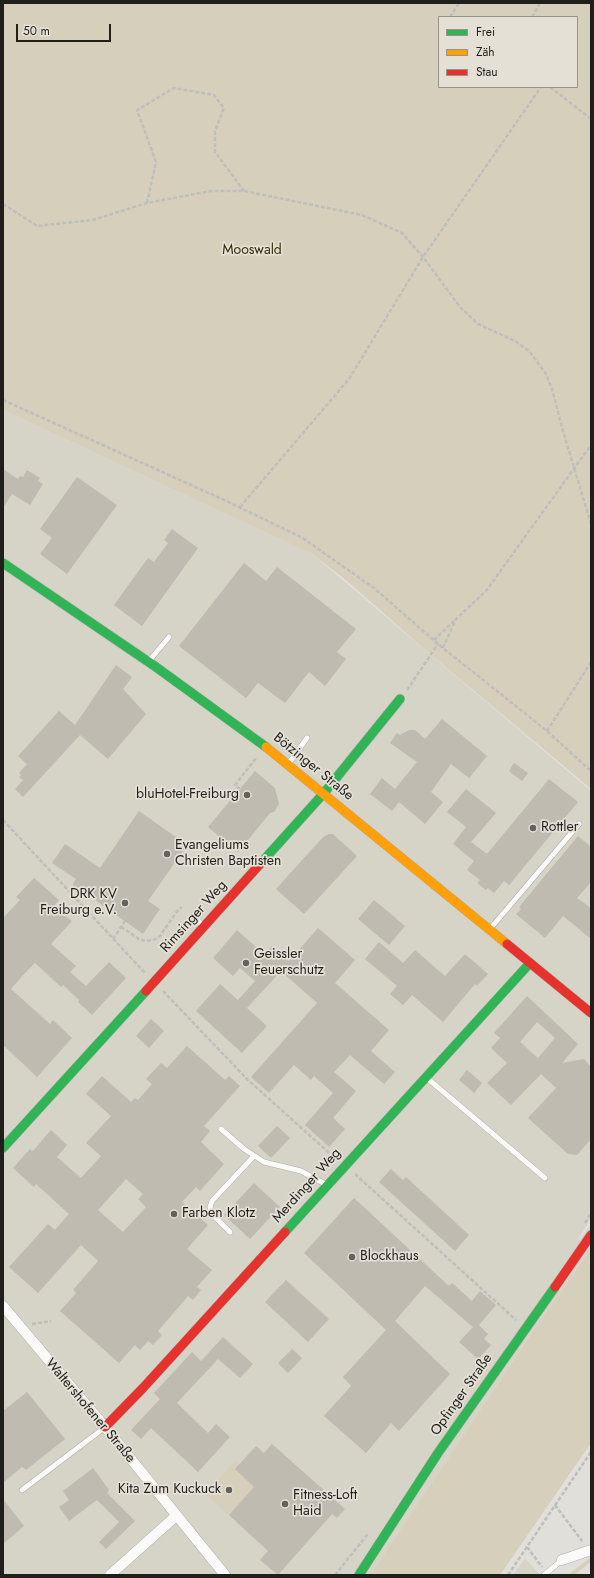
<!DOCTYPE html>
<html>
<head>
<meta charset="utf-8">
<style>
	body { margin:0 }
	#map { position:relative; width:594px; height:1578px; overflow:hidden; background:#e0dfda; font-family:Jost,sans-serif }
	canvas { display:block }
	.frame { position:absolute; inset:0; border:4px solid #201f1b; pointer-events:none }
	.legend { position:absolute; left:438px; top:16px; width:140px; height:72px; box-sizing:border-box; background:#e4e0d6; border:1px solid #96938b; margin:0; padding:5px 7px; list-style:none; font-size:12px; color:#201f1b }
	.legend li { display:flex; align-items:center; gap:8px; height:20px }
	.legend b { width:20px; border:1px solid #96938b }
	.scale { position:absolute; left:16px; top:24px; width:95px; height:18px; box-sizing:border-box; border:2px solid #201f1b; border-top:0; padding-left:5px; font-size:12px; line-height:14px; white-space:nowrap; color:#201f1b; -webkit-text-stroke:3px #e4e0d6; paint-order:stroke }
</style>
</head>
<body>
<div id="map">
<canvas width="594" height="1578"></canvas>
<div class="frame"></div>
<ul class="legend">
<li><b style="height:5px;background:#30b455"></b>Frei</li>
<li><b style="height:5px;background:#ff9f0a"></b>Zäh</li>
<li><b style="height:5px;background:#e5322d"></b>Stau</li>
</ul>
<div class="scale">50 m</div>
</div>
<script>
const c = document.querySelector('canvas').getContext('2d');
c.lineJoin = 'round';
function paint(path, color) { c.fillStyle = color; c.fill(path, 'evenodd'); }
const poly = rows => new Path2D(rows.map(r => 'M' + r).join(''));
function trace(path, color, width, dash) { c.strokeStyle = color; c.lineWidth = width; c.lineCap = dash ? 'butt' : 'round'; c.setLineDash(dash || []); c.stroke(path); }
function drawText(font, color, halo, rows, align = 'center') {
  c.font = font + ' Jost,sans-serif'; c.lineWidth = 3.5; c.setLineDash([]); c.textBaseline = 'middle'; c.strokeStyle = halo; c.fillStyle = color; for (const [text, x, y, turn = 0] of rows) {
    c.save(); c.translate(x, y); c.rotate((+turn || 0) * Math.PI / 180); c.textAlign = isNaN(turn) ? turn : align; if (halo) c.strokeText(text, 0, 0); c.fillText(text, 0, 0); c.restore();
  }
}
const built = poly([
	[3,410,312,554,591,791,591,1218,578,1239,580,1240,591,1224,591,1248,527,1340,370,1575,3,1575],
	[525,1558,540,1575,513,1575]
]);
const green = poly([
	[3,3,591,3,591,789,423,648,346,580,312,554,3,410],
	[439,17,577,17,577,87,439,87],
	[591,1248,591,1443,500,1575,370,1575,527,1340],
	[236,1460,240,1464,235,1469,254,1487,229,1515,205,1494],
	[591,1557,591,1562,574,1575,568,1575]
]);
const building = poly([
	[3,469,18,479,20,476,23,477,27,470,40,478,38,481,43,484,30,505,12,494,3,508],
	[77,477,117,505,67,574,40,554,52,538,40,529],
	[172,529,198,548,142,626,114,605,148,558,154,562,168,543,164,540],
	[244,563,266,581,277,567,356,629,337,652,346,659,325,686,309,672,285,703,258,683,246,698,179,646],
	[116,665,132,677,123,689,146,714,108,759,80,735,23,797,15,789,23,780,19,777,21,775,19,773,27,764,18,756,59,711,75,725],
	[442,719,487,756,469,778,451,764,431,792,443,802,425,824,399,802,392,811,370,794,382,778,395,789,417,762,390,743,397,733,400,735,409,730,415,730,425,739],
	[514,763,528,773,522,781,509,771],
	[255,771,275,788,279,804,274,812,270,813,238,852,208,827],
	[549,779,578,802,509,885,504,881,494,893,488,888,486,890,477,883,480,880,467,870,474,861,453,844,466,827,447,812,466,789,496,813,471,842,487,854],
	[139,811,187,845,148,901,160,909,143,934,84,892,73,884,76,879,52,863,65,844,100,868],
	[328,834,333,834,357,856,304,914,276,889,323,837],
	[578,836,591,847,591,882,577,898,591,908,591,939,563,916,545,938,516,914,521,909,519,907],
	[34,878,59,900,53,907,72,921,51,944,76,966,70,972,86,986,109,962,126,978,92,1015,78,1002,79,1000,63,985,61,987,35,963,23,975,11,989,50,1024,53,1020,72,1038,37,1077,3,1045,3,918,20,900,16,897],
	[374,900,405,926,389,945,358,919],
	[318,928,355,960,335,983,389,1030,371,1051,395,1072,384,1084,350,1055,334,1072,356,1091,333,1118,345,1129,329,1147,305,1125,333,1093,314,1076,311,1080,294,1065,269,1093,251,1077,317,1003,281,971,247,1008,267,1026,242,1053,196,1011,220,984,238,1000,255,981,240,968,233,976,213,958,237,930,264,954,272,946,289,961],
	[379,942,403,963,415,950,445,976,465,954,488,974,477,986,475,984,443,1022,412,995,403,1005,390,994,397,986,365,959],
	[527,996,578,1044,562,1063,584,1059,591,1067,591,1139,577,1155,568,1154,528,1118,556,1088,541,1074,511,1105,487,1083,507,1063,491,1048,500,1038,494,1033],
	[537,1022,555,1038,538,1058,520,1042],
	[151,1019,164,1031,149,1048,136,1036],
	[187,1046,225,1080,229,1076,240,1086,204,1126,210,1131,201,1142,224,1164,200,1191,196,1187,182,1202,208,1225,187,1249,212,1270,197,1287,201,1290,193,1300,188,1296,158,1331,162,1335,153,1345,148,1341,140,1350,135,1345,119,1363,60,1311,76,1293,73,1290,98,1261,81,1245,38,1293,9,1267,48,1224,55,1230,69,1214,36,1184,34,1187,13,1168,30,1149,33,1151,51,1130,67,1145,57,1157,81,1178,101,1156,86,1143,111,1116,86,1094,102,1076,131,1102,135,1098,138,1100,152,1084,146,1079,161,1063,167,1068],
	[126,1179,143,1194,138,1199,146,1207,123,1232,98,1210],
	[467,1070,482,1083,474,1093,459,1080],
	[277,1126,290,1138,271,1158,258,1146],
	[391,1169,403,1180,406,1177,469,1235,455,1251,379,1182],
	[254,1183,280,1207,250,1239,224,1215],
	[354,1198,449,1286,452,1283,472,1301,480,1291,496,1305,479,1325,488,1334,484,1339,491,1345,478,1359,459,1342,473,1327,425,1286,395,1321,450,1374,399,1431,391,1423,366,1453,324,1416,351,1386,343,1377,386,1330,304,1253],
	[286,1280,329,1319,308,1342,265,1302],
	[223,1337,253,1364,240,1378,218,1359,177,1403,208,1433,216,1424,230,1437,198,1472,151,1428,141,1439,131,1430,160,1399,154,1393,192,1352,201,1361],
	[292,1349,302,1358,288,1373,278,1363],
	[27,1392,65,1439,26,1470,22,1467,3,1483,3,1411],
	[272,1444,345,1509,337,1518,332,1514,278,1575,260,1560,268,1551,229,1515,254,1487,235,1469,256,1446,264,1453],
	[93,1468,109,1490,107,1493,135,1521,106,1549,99,1542,119,1522,97,1500,69,1521,59,1507,69,1500,63,1491],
	[3,1499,24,1526,3,1544]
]);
const path = poly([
	[450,17,459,3],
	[532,17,540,3],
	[550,87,591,119],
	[147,203,156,162,137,110,174,88,214,95,224,108,215,131,215,152,244,191],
	[3,204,37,226,93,220,147,203,211,191,244,191,362,215,402,233,423,257,460,307,478,324,515,341,530,352,546,374,552,389,563,431,591,524],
	[3,400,222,499,301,537,374,588,438,644,547,731,591,771],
	[240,507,349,379,423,257,541,87],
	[434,640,454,621],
	[443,648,456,619,486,591,591,445],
	[407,690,438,644],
	[547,731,591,662],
	[240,789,235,785,257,757],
	[3,820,145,973],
	[70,892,75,885],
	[121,927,139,939,146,941,154,940,160,936,178,910,182,907],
	[113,939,125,921],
	[163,991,247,1079,336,1159],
	[355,1174,516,1320],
	[585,1223,591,1213],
	[32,1324,51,1321],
	[555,1505,582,1541],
	[527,1547,542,1567],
	[335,1575,368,1534],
	[508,1575,591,1452]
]);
const lane = poly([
	[149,661,169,637],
	[289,763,307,738],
	[193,915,202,925],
	[490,929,579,824],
	[427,1078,545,1178],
	[221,1129,244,1149,264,1162,301,1171,325,1184],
	[230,1232,212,1214,210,1207,212,1201,254,1156],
	[22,1490,104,1428],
	[544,1575,562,1560]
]);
const street = poly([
	[3,1306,105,1427,225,1575],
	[562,1560,591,1550],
	[110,1575,176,1516]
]);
const fast = poly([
	[3,563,156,667,266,747],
	[261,863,324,793,400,699],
	[3,1148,146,991],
	[285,1232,530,963],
	[359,1575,438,1453,555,1287]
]);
const slow = poly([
	[266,747,507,944]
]);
const jam = poly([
	[507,944,591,1013],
	[146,991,261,863],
	[555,1287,591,1235],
	[105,1427,143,1388,285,1232]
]);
const markers = [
	[247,795,4,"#63625e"],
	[533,828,4,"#63625e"],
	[167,854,4,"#63625e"],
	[125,903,4,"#63625e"],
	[246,963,4,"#63625e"],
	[174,1214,4,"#63625e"],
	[352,1257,4,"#63625e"],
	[229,1490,4,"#63625e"],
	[285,1504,4,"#63625e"]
];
const parkNames = [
	["Mooswald",252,251]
];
const streetNames = [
	["Bötzinger Straße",313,767,39],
	["Rimsinger Weg",194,917,-48],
	["Merdinger Weg",307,1186,-48],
	["Opfinger Straße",462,1395,-55],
	["Waltershofener Straße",90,1411,50]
];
const poiNames = [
	["bluHotel-Freiburg",239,795,"right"],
	["Rottler",541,828],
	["Evangeliums",175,846],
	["Christen Baptisten",175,862],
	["DRK KV",117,895,"right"],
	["Freiburg e.V.",117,911,"right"],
	["Geissler",254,955],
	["Feuerschutz",254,971],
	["Farben Klotz",182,1214],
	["Blockhaus",360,1257],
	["Kita Zum Kuckuck",221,1490,"right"],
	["Fitness-Loft",293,1496],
	["Haid",293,1512]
];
paint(built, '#d6d3c7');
paint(green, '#d6cfbc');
paint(building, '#bfbbb0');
trace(lane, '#afaeaa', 6);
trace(street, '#afaeaa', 11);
trace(fast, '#afaeaa', 10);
trace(slow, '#afaeaa', 10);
trace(jam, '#afaeaa', 10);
trace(path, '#bebebc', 2.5, [4, 2]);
trace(lane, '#fafaf9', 5);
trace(street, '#fafaf9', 10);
trace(fast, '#30b455', 9);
trace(slow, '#ff9f0a', 9);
trace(jam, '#e5322d', 9);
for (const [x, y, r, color] of markers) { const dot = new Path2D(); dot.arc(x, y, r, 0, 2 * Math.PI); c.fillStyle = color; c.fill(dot); trace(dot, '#e4e0d6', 1.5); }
drawText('14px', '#3a2d06', '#e4e0d6', parkNames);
drawText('14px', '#201f1b', '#e4e0d6', streetNames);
drawText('14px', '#201f1b', '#e4e0d6', poiNames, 'left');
</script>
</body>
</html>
